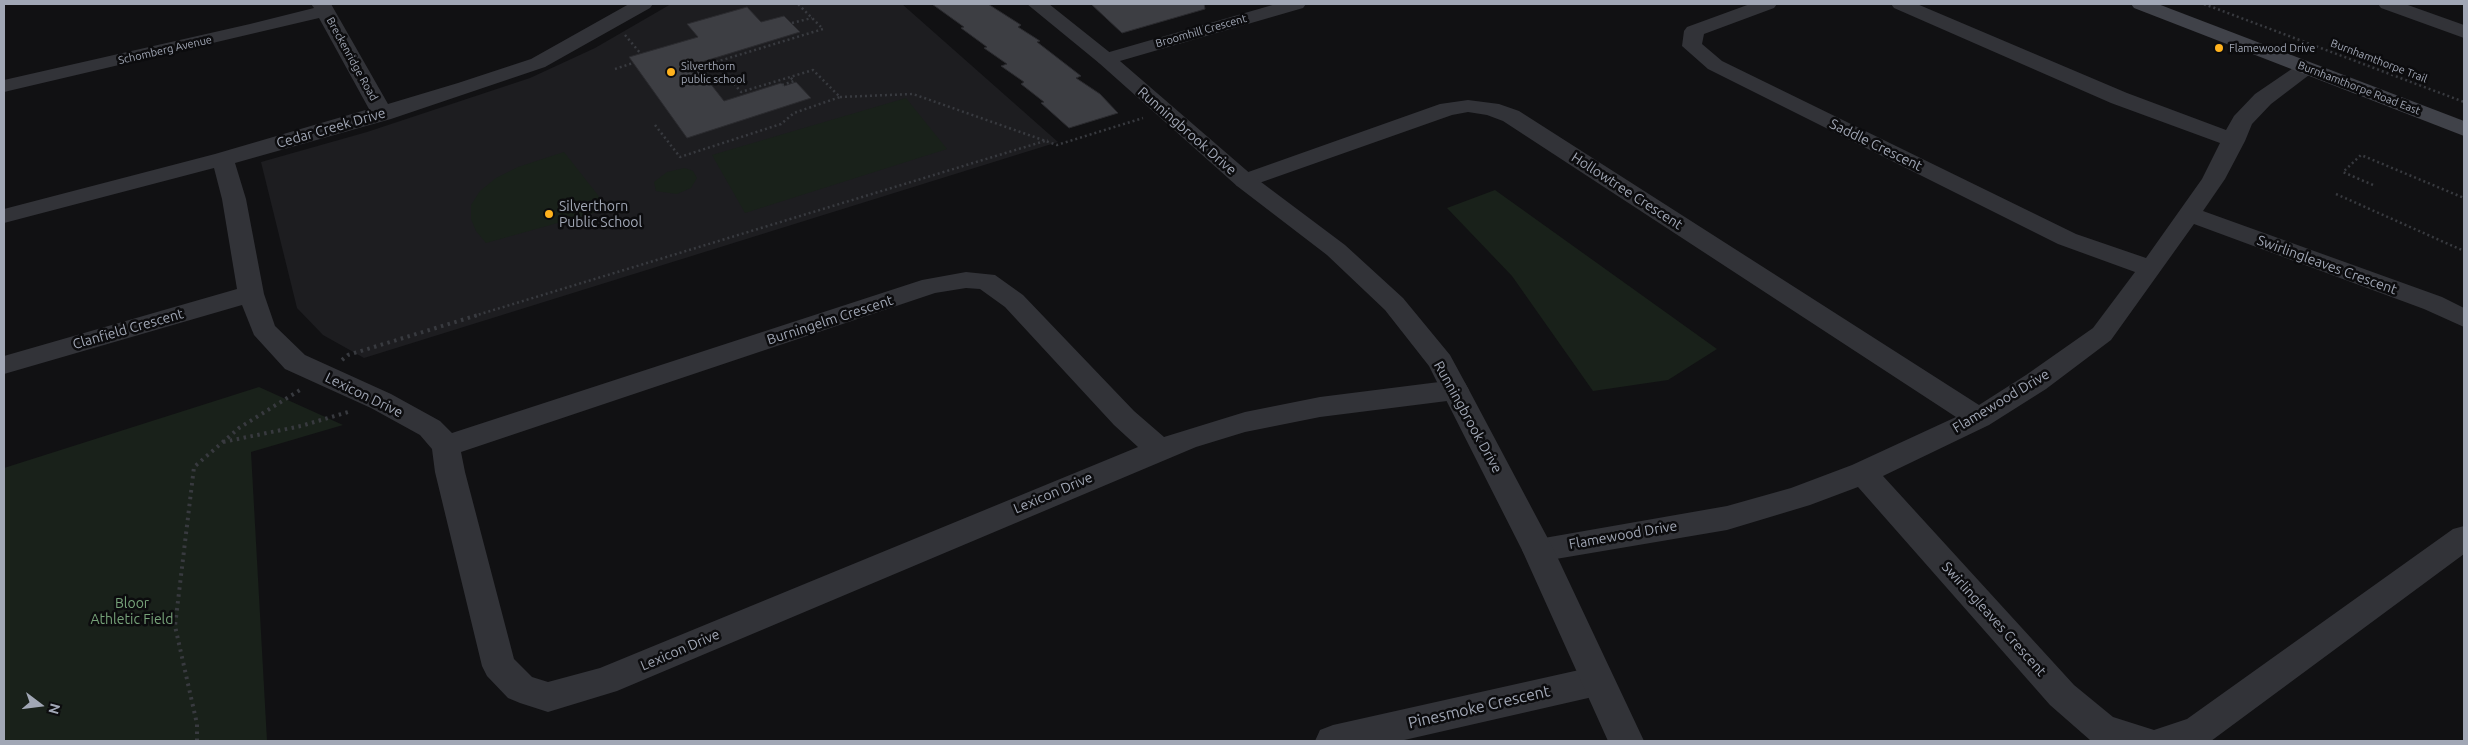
<!DOCTYPE html>
<html>
<head>
<meta charset="utf-8">
<style>
	body { margin:0 }
	#map { position:relative; width:2468px; height:745px; overflow:hidden; background:#111113; font-family:Ubuntu,sans-serif }
	canvas { display:block }
	.frame { position:absolute; inset:0; border:5px solid #a1a7b5; pointer-events:none }
	.north { position:absolute; left:15px; top:680px; width:50px; height:50px; -webkit-text-stroke:4px #0c0c0e; paint-order:stroke; rotate:105deg; font-size:14px; font-weight:700; line-height:20px; text-align:center; color:#a1a7b5 }
	.north::after { content:''; display:block; margin:auto; width:18px; height:22px; background:#a1a7b5; clip-path:polygon(50% 0,100% 100%,50% 72%,0 100%) }
</style>
</head>
<body>
<div id="map">
<canvas width="2468" height="745"></canvas>
<div class="frame"></div>
<div class="north">N</div>
</div>
<script>
const c = document.querySelector('canvas').getContext('2d');
c.lineJoin = 'round';
function paint(path, color) { c.fillStyle = color; c.fill(path, 'evenodd'); }
const poly = rows => new Path2D(rows.map(r => 'M' + r).join(''));
function trace(path, color, width, dash) { c.strokeStyle = color; c.lineWidth = width; c.lineCap = dash ? 'butt' : 'round'; c.setLineDash(dash || []); c.stroke(path); }
function drawText(font, color, halo, rows, align = 'center') {
  c.font = font + ' Ubuntu,sans-serif'; c.lineWidth = 5; c.setLineDash([]); c.textBaseline = 'middle'; c.strokeStyle = halo; c.fillStyle = color; for (const [text, x, y, turn = 0] of rows) {
    c.save(); c.translate(x, y); c.rotate((+turn || 0) * Math.PI / 180); c.textAlign = isNaN(turn) ? turn : align; if (halo) c.strokeText(text, 0, 0); c.fillText(text, 0, 0); c.restore();
  }
}
const built = poly([
	[671,4,902,4,1058,142,364,358,323,335,297,308,261,162,367,132,530,78,595,48]
]);
const green = poly([
	[906,98,947,149,745,213,712,155],
	[564,152,605,204,597,212,486,243,476,231,471,219,471,205,480,191,496,178,518,167],
	[685,168,693,171,697,178,691,188,677,194,656,191,654,182,667,172],
	[1495,190,1717,349,1668,380,1593,391,1512,276,1447,208],
	[259,387,343,425,251,452,267,741,4,741,4,468]
]);
const building = poly([
	[932,4,988,4,1021,25,1018,27,1040,41,1037,42,1081,76,1076,78,1100,94,1118,113,1069,128,1041,103,1044,102,1021,84,1024,82,1001,66,1007,64,984,48,987,47,961,28,964,27,932,4],
	[1091,4,1204,4,1205,9,1122,33,1091,4],
	[747,7,761,22,784,16,800,32,695,64,724,101,781,83,784,86,796,82,811,98,687,138,629,57,698,37,687,24,747,7]
]);
const pathFar1 = poly([
	[2204,4,2464,102],
	[792,23,812,18],
	[625,35,641,54],
	[615,69,633,63],
	[782,85,794,81,790,77],
	[840,97,913,94,1057,145,1143,118],
	[655,125,680,157,781,124,794,113,840,97,813,70,741,92,716,62,823,29,798,4],
	[2373,185,2343,172,2361,155,2464,198],
	[2336,194,2464,251],
	[474,316,1048,140]
]);
const path = poly([
	[342,360,348,355,478,315],
	[223,442,301,426,348,412],
	[197,741,197,724,175,626,194,467,239,428,300,390]
]);
const minor = poly([
	[311,4,331,4,388,104,458,83,531,59,629,4,653,4,650,8,545,67,391,119,235,163,246,199,264,294,275,326,305,355,391,394,440,421,452,433,922,280,966,272,995,275,1023,295,1134,411,1164,437,1245,412,1320,397,1455,380,1465,383,1469,390,1465,397,1455,400,1320,417,1245,432,1196,447,617,691,548,712,520,703,508,698,487,676,482,666,435,472,432,449,420,435,371,408,285,369,254,335,242,305,4,374,4,356,237,289,222,199,214,168,4,223,4,209,215,154,369,109,319,18,4,92,4,80,250,24,314,8,311,4],
	[966,288,980,289,1005,307,1114,425,1138,447,600,668,548,682,532,677,514,659,465,472,461,452,935,293,966,288],
	[1276,4,1306,4,1303,8,1113,63,1106,65,1099,63,1096,59,1099,55,1276,4],
	[1750,4,1777,4,1774,8,1704,34,1702,44,1722,61,2076,234,2146,258,2202,179,2220,143,2111,103,1894,8,1891,4,1917,4,2127,93,2226,130,2234,116,2255,94,2299,64,2306,62,2313,64,2316,68,2313,72,2271,104,2252,124,2245,141,2225,179,2203,211,2442,297,2464,308,2464,327,2424,309,2194,224,2111,340,2046,389,1989,425,1883,476,2074,685,2113,717,2154,730,2187,719,2453,529,2464,526,2464,554,2211,741,2090,740,2050,705,1858,487,1810,505,1727,530,1538,562,1527,559,1522,550,1527,541,1727,506,1791,488,1852,465,1956,417,1503,121,1487,115,1468,112,1452,115,1245,188,1237,186,1233,181,1237,176,1440,104,1468,100,1499,104,1519,111,1979,405,2026,375,2093,328,2135,272,2058,244,1708,69,1682,46,1684,31,1687,27,1750,4],
	[2378,4,2405,4,2464,25,2464,38,2381,8,2378,4],
	[1597,666,1609,671,1614,681,1609,691,1597,696,1400,741,1315,741,1320,730,1333,725,1597,666]
]);
const tertiary = poly([
	[1027,4,1049,4,1113,55,1253,176,1345,245,1403,298,1450,355,1469,390,1554,550,1644,741,1608,741,1522,550,1441,390,1429,366,1385,310,1327,255,1237,186,1099,63,1027,4]
]);
const secondary = poly([
	[2131,4,2158,4,2464,121,2464,136,2134,8,2131,4]
]);
const markers = [
	[2219,48,5,"#ffb21d"],
	[671,72,5,"#ffb21d"],
	[549,214,5,"#ffb21d"]
];
const farStreetnames = [
	["Broomhill Crescent",1201,31,-16],
	["Schomberg Avenue",165,50,-13],
	["Breckenridge Road",352,59,61],
	["Burnhamthorpe Trail",2379,61,21],
	["Burnhamthorpe Road East",2359,88,21]
];
const farPoinames = [
	["Flamewood Drive",2229,48],
	["Silverthorn",681,66],
	["public school",681,79]
];
const streetNames = [
	["Cedar Creek Drive",331,128,-16],
	["Runningbrook Drive",1187,131,41],
	["Saddle Crescent",1876,145,26],
	["Hollowtree Crescent",1627,191,33],
	["Swirlingleaves Crescent",2327,265,20],
	["Burningelm Crescent",830,320,-18],
	["Clanfield Crescent",128,329,-16],
	["Lexicon Drive",364,395,26],
	["Flamewood Drive",2001,401,-31],
	["Runningbrook Drive",1468,417,61],
	["Lexicon Drive",1053,493,-23],
	["Flamewood Drive",1623,535,-10],
	["Swirlingleaves Crescent",1994,619,48],
	["Lexicon Drive",680,650,-23]
];
const poiNames = [
	["Silverthorn",559,206],
	["Public School",559,222]
];
const parkNames = [
	["Bloor",132,603],
	["Athletic Field",132,619]
];
const nearStreetnames = [
	["Pinesmoke Crescent",1479,707,-13]
];
paint(built, '#1d1d20');
paint(green, '#19211a');
paint(building, '#3d3e43');
trace(building, '#2b2b2f', 1);
trace(pathFar1, '#383a3f', 2.5, [2, 3]);
trace(path, '#383a3f', 4, [2.5, 4.5]);
paint(minor, '#323338');
paint(tertiary, '#323338');
paint(secondary, '#404249');
for (const [x, y, r, color] of markers) { const dot = new Path2D(); dot.arc(x, y, r, 0, 2 * Math.PI); c.fillStyle = color; c.fill(dot); trace(dot, '#0c0c0e', 2); }
drawText('11px', '#a1a7b5', '#0c0c0e', farStreetnames);
drawText('11px', '#a1a7b5', '#0c0c0e', farPoinames, 'left');
drawText('14px', '#a1a7b5', '#0c0c0e', streetNames);
drawText('14px', '#a1a7b5', '#0c0c0e', poiNames, 'left');
drawText('14px', '#76a279', '#0c0c0e', parkNames);
drawText('16px', '#a1a7b5', '#0c0c0e', nearStreetnames);
</script>
</body>
</html>
